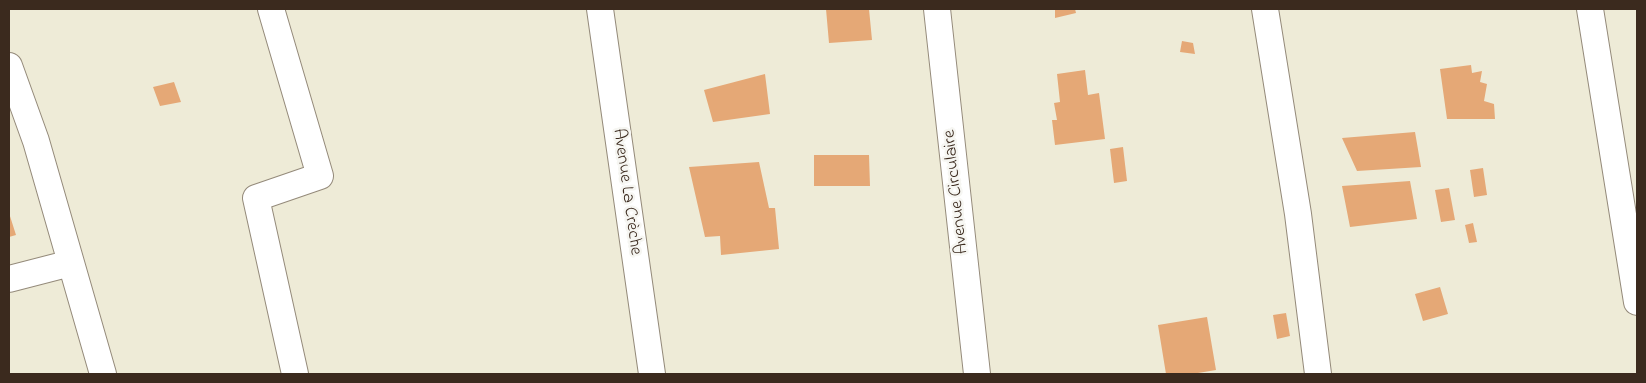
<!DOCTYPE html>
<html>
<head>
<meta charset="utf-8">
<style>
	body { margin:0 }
	#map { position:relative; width:1646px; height:383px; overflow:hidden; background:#eeebd7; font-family:"Indie Flower",sans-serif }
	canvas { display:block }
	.frame { position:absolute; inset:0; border:10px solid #3b2a1e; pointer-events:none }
</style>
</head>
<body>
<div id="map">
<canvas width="1646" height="383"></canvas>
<div class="frame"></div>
</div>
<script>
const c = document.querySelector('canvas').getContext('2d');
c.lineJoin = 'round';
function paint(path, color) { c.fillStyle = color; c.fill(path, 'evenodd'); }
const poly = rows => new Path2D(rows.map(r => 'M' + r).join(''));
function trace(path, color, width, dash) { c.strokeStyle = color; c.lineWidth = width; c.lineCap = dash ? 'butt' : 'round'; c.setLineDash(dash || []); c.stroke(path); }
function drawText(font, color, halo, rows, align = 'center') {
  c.font = font + ' "Indie Flower",sans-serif'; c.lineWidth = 5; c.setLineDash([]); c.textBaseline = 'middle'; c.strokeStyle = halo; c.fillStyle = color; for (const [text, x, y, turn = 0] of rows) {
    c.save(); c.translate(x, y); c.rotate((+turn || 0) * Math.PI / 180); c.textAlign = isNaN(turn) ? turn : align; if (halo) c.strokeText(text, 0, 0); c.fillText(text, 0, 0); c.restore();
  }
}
const building = poly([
	[826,9,869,9,872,40,829,43],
	[1055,9,1075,9,1076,13,1055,18],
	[1182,41,1193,43,1195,54,1180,52],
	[1471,65,1472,73,1482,71,1480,82,1487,84,1484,101,1494,104,1495,119,1447,119,1440,69],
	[1085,70,1088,95,1099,93,1105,139,1055,145,1052,120,1057,120,1054,103,1060,102,1057,74],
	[765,74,770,114,713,122,704,90],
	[174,82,181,102,160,106,153,87],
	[1415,132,1421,167,1357,171,1342,138],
	[1123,147,1127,181,1114,183,1110,149],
	[814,155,869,155,870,186,814,186],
	[759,162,769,208,775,208,779,249,721,255,720,236,705,237,689,167],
	[1483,168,1487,195,1474,197,1470,170],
	[1410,181,1417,219,1350,227,1342,186],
	[1449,188,1455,220,1441,222,1435,190],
	[9,213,16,235,9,237],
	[1473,223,1477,242,1469,243,1465,225],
	[1440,287,1448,314,1423,321,1415,294],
	[1286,313,1290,336,1277,339,1273,315],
	[1207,317,1216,370,1192,374,1166,374,1158,325]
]);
const minor = poly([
	[271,9,320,176,256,198,295,374],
	[600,9,652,374],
	[937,9,977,374],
	[1265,9,1298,214,1318,374],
	[1590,9,1637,302],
	[9,66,36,141,103,374],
	[9,279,71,263]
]);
const streetNames = [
	["Avenue La Crèche",626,192,82],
	["Avenue Circulaire",957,192,-96]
];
paint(building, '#e5a876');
trace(minor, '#948a7a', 28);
trace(minor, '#fff', 26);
drawText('18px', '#3b2a1e', '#f6f6f2', streetNames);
</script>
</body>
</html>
